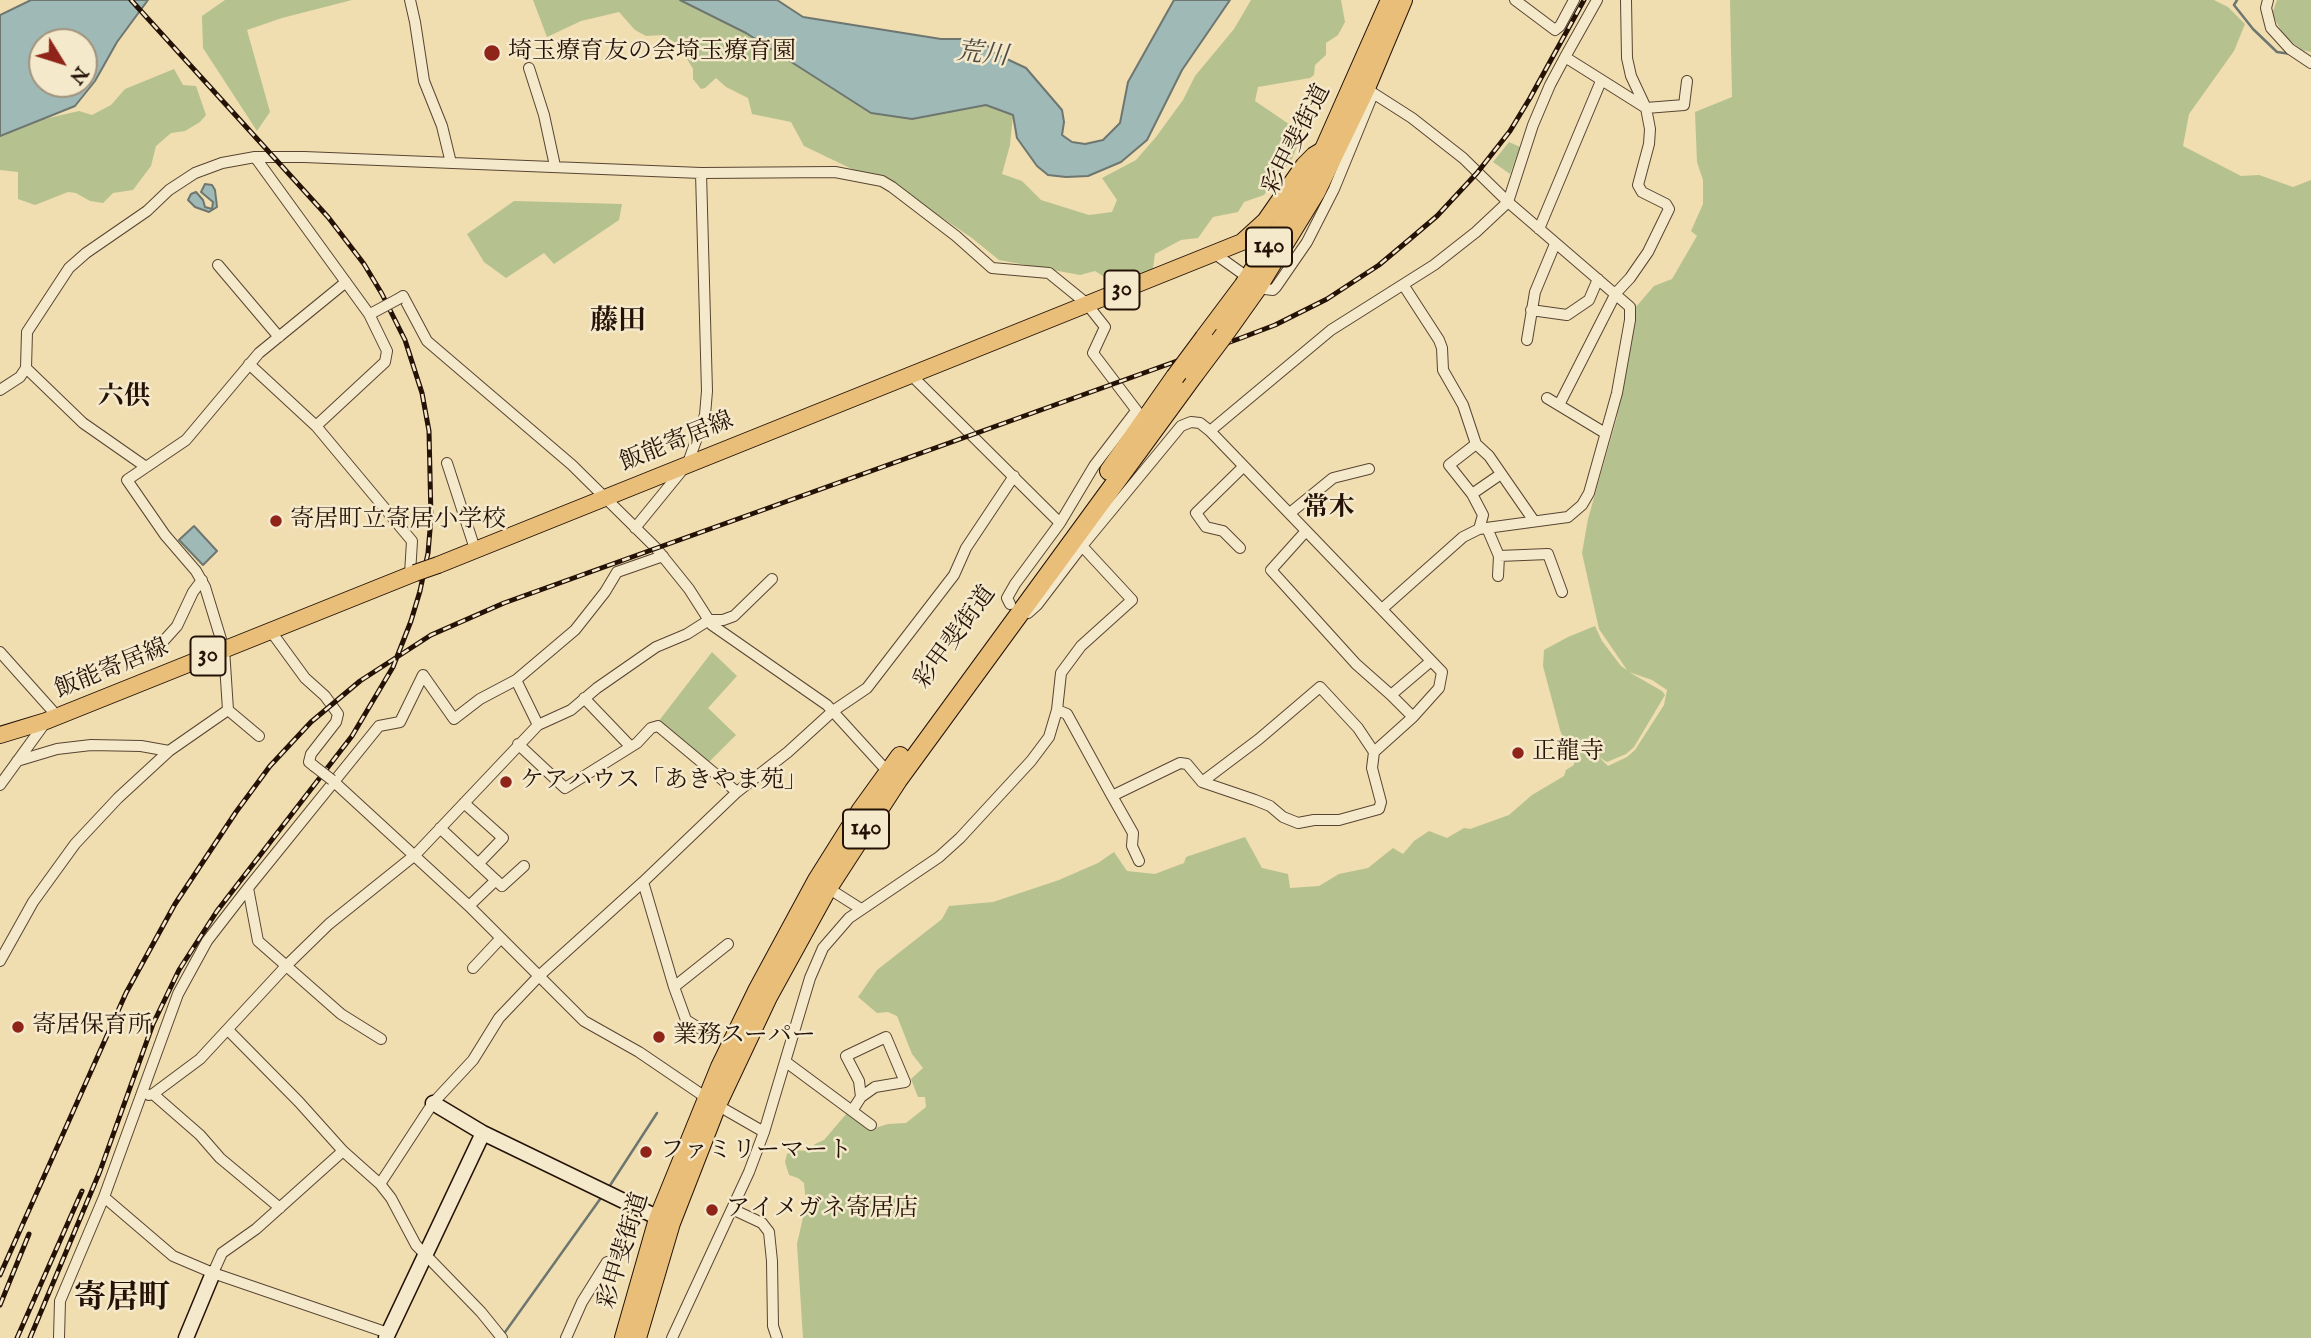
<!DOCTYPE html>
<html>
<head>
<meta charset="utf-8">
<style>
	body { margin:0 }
	#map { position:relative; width:2311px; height:1338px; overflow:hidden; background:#f0ddb0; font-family:"IM FELL English",serif }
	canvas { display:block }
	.north { position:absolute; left:28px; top:28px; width:70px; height:70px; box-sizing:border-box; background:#f5e9cc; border:2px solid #a2937d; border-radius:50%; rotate:128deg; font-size:19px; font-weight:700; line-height:28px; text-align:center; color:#251207 }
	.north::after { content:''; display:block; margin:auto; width:24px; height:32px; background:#8f2418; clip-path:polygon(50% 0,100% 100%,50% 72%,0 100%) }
</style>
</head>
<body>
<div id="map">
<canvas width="2311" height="1338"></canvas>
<div class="north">N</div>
</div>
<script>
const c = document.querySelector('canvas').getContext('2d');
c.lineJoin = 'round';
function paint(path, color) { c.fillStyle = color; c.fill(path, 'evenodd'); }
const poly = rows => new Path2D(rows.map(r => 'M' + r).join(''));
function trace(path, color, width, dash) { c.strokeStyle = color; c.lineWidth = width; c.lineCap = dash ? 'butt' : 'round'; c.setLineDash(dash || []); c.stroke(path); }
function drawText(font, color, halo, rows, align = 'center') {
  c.font = font + ' "IM FELL English","Noto Serif JP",serif'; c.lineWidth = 5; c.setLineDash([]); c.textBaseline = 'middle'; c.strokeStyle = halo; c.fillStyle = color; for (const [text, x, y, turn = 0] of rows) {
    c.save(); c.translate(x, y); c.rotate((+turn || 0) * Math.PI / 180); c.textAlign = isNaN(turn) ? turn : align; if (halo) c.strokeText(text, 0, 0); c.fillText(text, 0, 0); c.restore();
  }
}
const green = poly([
	[225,0,352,0,282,18,247,30,270,112,257,131,203,48,202,16],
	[533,0,680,0,746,33,871,113,912,119,986,105,1013,115,1010,145,1002,174,1022,181,1041,200,1089,215,1112,212,1117,200,1102,178,1136,160,1156,137,1183,100,1195,76,1234,29,1251,0,1341,0,1345,22,1338,35,1326,43,1326,55,1315,65,1314,75,1310,78,1258,87,1255,101,1302,133,1292,159,1264,195,1244,202,1238,212,1213,217,1198,238,1181,240,1155,254,1153,268,1147,276,1134,280,1123,280,1103,276,1095,271,1080,275,999,260,972,238,879,175,856,171,804,146,791,122,752,114,748,98,726,87,716,78,705,88,701,89,693,79,693,69,679,45,663,35,646,36,635,30,619,12,581,21,547,37],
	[1730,0,2214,0,2228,7,2245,24,2234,51,2189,114,2183,146,2241,176,2259,175,2293,187,2311,180,2311,1338,803,1338,797,1244,806,1204,804,1183,798,1178,789,1175,785,1162,787,1154,795,1150,809,1151,815,1144,824,1140,847,1113,872,1129,888,1124,906,1123,926,1107,925,1097,918,1097,911,1079,923,1068,912,1054,897,1016,888,1012,877,1013,858,997,877,970,942,919,949,906,993,902,1059,880,1098,863,1114,852,1127,871,1155,874,1184,863,1186,857,1245,837,1262,868,1288,874,1290,888,1319,886,1339,874,1368,868,1393,848,1403,854,1414,841,1429,831,1447,838,1464,828,1470,829,1509,815,1532,795,1564,776,1566,770,1574,765,1574,759,1572,759,1560,730,1543,666,1544,650,1568,637,1595,626,1602,641,1621,666,1627,670,1599,629,1582,553,1588,519,1617,417,1635,308,1654,286,1672,279,1697,236,1691,231,1703,204,1703,180,1697,162,1695,112,1732,97],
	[1629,672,1652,680,1667,690,1664,705,1635,750,1627,757,1608,766,1599,757,1607,762,1626,754,1634,747,1665,695,1662,691],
	[2277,0,2311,0,2311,52,2302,50,2284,36,2272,14],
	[174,69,183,85,196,86,206,115,200,122,185,131,171,133,156,146,151,166,133,190,113,193,103,203,90,201,76,193,68,192,35,205,18,199,18,172,0,170,0,136,35,121,79,111,92,115,111,105,125,89],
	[1509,142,1520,147,1510,174,1493,162],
	[514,201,622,204,619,220,554,264,544,253,506,278,484,262,467,234],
	[712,652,737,676,708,708,736,735,708,763,658,722]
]);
const water = poly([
	[31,0,148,0,117,42,95,81,75,106,0,136,0,15,31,0],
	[42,42,84,42,84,84,42,84,42,42],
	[680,0,777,0,803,17,941,39,969,39,986,44,994,53,1026,68,1062,110,1064,122,1062,135,1072,142,1085,144,1103,140,1120,123,1128,82,1174,0,1230,0,1182,70,1147,140,1121,162,1088,176,1066,177,1048,175,1037,166,1017,138,1013,115,986,105,912,119,871,113,746,33,680,0],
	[205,184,212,185,215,190,217,207,209,212,195,207,188,200,191,194,196,192,203,200,205,207,212,209,213,202,201,192,205,184],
	[194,526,217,551,203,565,179,540,194,526]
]);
const stream = poly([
	[2237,0,2234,5,2253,29,2277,52,2291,54],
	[609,1187,657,1113],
	[503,1335,603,1195]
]);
const street = poly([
	[410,0,415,22,424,81,442,126,451,163],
	[1515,0,1555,30,1560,26,1574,0],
	[1626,0,1627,58,1631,76,1646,108,1684,105,1687,81],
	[2268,0,2266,8,2271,28,2290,49,2311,63],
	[529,68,544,115,555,166],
	[1362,86,1412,118,1463,158,1508,202,1630,307,1630,320,1617,393,1589,493,1582,505,1568,517,1479,529,1463,537,1382,609],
	[255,157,369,314,387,351,385,362,316,426],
	[1539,229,1601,81],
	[1215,254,1243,274],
	[218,265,279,337],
	[1404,286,1439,340,1442,348,1443,370,1463,405,1476,444,1489,456,1534,521],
	[1265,289,1273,290,1276,287,1307,242,1334,189,1373,94],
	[400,298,403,296,427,341,572,465,656,548,689,589,712,625,827,705,888,772],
	[1531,310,1567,315,1589,300,1598,279],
	[1527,340,1535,292,1555,244],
	[249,364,316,426,412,541,410,574],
	[26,368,83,423,146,467],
	[910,374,1060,523],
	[0,390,20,377,26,368,27,332,69,268,86,253,147,211,169,190,195,173,222,163,255,157,304,157,701,173,835,172,882,181,892,187,956,236,992,268,1049,273,1086,303,1105,327,1093,353,1140,415],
	[1547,398,1605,433],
	[1559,405,1616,293,1630,278,1648,252,1669,209,1666,204,1642,192,1638,185,1649,144,1650,129,1646,108,1565,57,1597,0],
	[1210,431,1331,330,1434,265,1476,232,1508,202,1533,125,1550,85,1565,57],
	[1476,444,1449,465,1472,494,1483,515,1479,529],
	[447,463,475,549],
	[1472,494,1501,474],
	[1290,513,1333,478,1369,469],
	[635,528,688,463,705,415,707,391,701,173],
	[1487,528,1499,556,1498,576],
	[1306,531,1271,570,1356,664,1391,695],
	[1240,548,1223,531,1206,527,1196,513,1243,467],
	[1499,556,1548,554,1562,592],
	[1010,604,1007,598,1015,584,1060,523,1094,466,1136,411],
	[1028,613,1037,605,1082,546],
	[270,630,305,678,325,696,338,714,336,722,311,754,309,762,314,766],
	[159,646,177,626,193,592,202,580],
	[0,652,58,717],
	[516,680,538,725],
	[584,698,630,746],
	[228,710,259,736],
	[1413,717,1391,695,1431,661],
	[518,744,565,788,637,743,651,728,658,726,737,792],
	[17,761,57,749,91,745,141,746,169,751],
	[332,780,469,906,584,1021,639,1052,717,1105,764,1132],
	[1202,782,1259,739,1320,687,1358,728,1374,752],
	[0,785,45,723],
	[1112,796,1133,833,1132,846,1139,861],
	[464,803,503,838,478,864],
	[440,828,502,886,524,866],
	[643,882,674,987,686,1020,699,1028],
	[248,888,258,941,341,1014,381,1039],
	[828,888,861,909],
	[469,906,496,880],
	[0,961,33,902,75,844,118,798,169,751,228,710,224,649,205,587,196,571,165,535,127,480,186,440,259,353,346,282],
	[473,968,501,938],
	[674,987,728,944],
	[228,1030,299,1102,343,1151,380,1184,391,1198,416,1245,481,1312,502,1338],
	[786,1062,871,1125],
	[153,1094,200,1059,287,965,329,924,415,855,538,725,571,710,597,688,656,647,687,634,709,620,723,620,734,616,772,579],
	[149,1095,153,1094,200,1135,220,1158,280,1208],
	[852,1111,861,1097,875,1087,905,1082,886,1037,846,1056,859,1081,861,1097],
	[380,1184,433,1103,473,1060,499,1018,539,976,643,882,737,792,788,752,833,711,867,688,954,575,966,548,1014,476],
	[104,1197,173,1256,213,1273,388,1333],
	[732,1209,762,1223,769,1232,772,1261,773,1326,777,1338],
	[213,1273,222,1253,256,1229,343,1151],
	[59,1338,60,1301,104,1197,178,994,207,941,248,888,379,726,400,722,423,675,454,719,480,699,516,680,575,630,605,592,617,572,663,556],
	[566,1338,582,1302,607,1262],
	[672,1338,749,1172,764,1132,810,978,823,948,849,918,939,857,960,838,1031,761,1049,737,1057,710,1061,673,1081,646,1132,600,1082,546,1181,426,1191,422,1200,423,1210,431,1442,672,1439,688,1413,717,1374,752,1372,768,1381,802,1379,809,1339,820,1314,820,1298,823,1283,817,1270,806,1255,800,1202,782,1187,764,1180,763,1112,796,1067,714,1057,710]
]);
const secondary = poly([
	[433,1103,483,1133,665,1221],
	[186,1338,213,1273],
	[386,1338,483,1133]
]);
const primary = poly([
	[438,565,1242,242,1265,221,1304,165,1314,155,1324,149],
	[0,735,46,721,415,573]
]);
const highway = poly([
	[1224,335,1256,290,1316,192,1366,88,1403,0],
	[1204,338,1243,286,1291,211,1324,149,1390,0],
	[1109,471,1175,377],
	[624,1338,658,1219,720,1067,758,989,817,880,861,810,900,756],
	[637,1338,671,1223,717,1105,768,997,828,888,898,780,1194,375]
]);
const rail = poly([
	[0,1275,126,993,175,904,236,812,270,766,311,722,360,681,431,635,504,603,1241,338,1275,325,1327,299,1379,265,1410,239,1437,216,1477,173,1510,131,1530,98,1584,0],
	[0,1305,29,1234],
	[17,1338,82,1191],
	[30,1338,100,1171,153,1024,179,970,217,911,352,736,393,667,411,621,420,591,428,553,431,518,429,431,422,393,405,340,382,294,364,264,328,217,131,0]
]);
const streetBridge = poly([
	[374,312,400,298],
	[314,766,332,780]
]);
const primaryBridge = poly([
	[415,573,438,565]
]);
const highwayBridge = poly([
	[1194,375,1224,335],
	[1175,377,1204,338]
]);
const markers = [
	[492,53,9,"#8f2418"],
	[276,521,7,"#8f2418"],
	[1518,753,7,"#8f2418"],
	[506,782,7,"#8f2418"],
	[18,1027,7,"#8f2418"],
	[659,1037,7,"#8f2418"],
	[646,1152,7,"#8f2418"],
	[712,1210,7,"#8f2418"]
];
const shields = [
	[1269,247,46],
	[1122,290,35],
	[208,656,35],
	[866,829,46]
];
const shieldNames = [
	["140",1269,247],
	["30",1122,290],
	["30",208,656],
	["140",866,829]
];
const poiNames = [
	["埼玉療育友の会埼玉療育園",508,53],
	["寄居町立寄居小学校",290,521],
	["正龍寺",1532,753],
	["ケアハウス「あきやま苑」",520,782],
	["寄居保育所",32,1027],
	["業務スーパー",673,1037],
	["ファミリーマート",660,1152],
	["アイメガネ寄居店",726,1210]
];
const streetNames = [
	["彩甲斐街道",1298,140,-63],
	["飯能寄居線",677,443,-22],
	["彩甲斐街道",956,638,-54],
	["飯能寄居線",112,670,-22],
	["彩甲斐街道",625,1251,-73]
];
const waterNames = [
	["荒川",982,56,6]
];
const neighbourhoodNames = [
	["六供",124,399],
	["常木",1329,510]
];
const quarterNames = [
	["藤田",618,323]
];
const districtNames = [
	["寄居町",122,1300]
];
paint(green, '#b5c28f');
paint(water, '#9fb9b6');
trace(water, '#6e7670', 2);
trace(stream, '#6e7670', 2.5);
trace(street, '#584531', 12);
trace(secondary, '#251207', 17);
trace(primary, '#251207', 18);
trace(highway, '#251207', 20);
trace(street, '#f5e9cc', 10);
trace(secondary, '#f5e9cc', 14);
trace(primary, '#e8be78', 16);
trace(highway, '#e8be78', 18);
trace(rail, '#251207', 5);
trace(rail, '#f5e9cc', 2.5, [8]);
trace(streetBridge, '#584531', 12, []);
trace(primaryBridge, '#251207', 18, []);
trace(highwayBridge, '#251207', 20, []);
trace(streetBridge, '#f5e9cc', 10);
trace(primaryBridge, '#e8be78', 16);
trace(highwayBridge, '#e8be78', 18);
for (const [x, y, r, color] of markers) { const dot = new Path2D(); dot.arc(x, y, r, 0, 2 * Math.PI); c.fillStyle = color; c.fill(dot); trace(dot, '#f5e9cc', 2.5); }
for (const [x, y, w] of shields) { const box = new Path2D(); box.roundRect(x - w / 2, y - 19.5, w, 39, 5); c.fillStyle = '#f5e9cc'; c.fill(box); trace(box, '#251207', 2); }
drawText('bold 23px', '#251207', null, shieldNames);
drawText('24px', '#251207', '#f5e9cc', poiNames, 'left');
drawText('24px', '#251207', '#f5e9cc', streetNames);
drawText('italic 26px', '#504c44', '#f5e9cc', waterNames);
drawText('bold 26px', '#251207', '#f5e9cc', neighbourhoodNames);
drawText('bold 28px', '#251207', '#f5e9cc', quarterNames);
drawText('bold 32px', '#251207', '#f5e9cc', districtNames);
</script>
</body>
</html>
